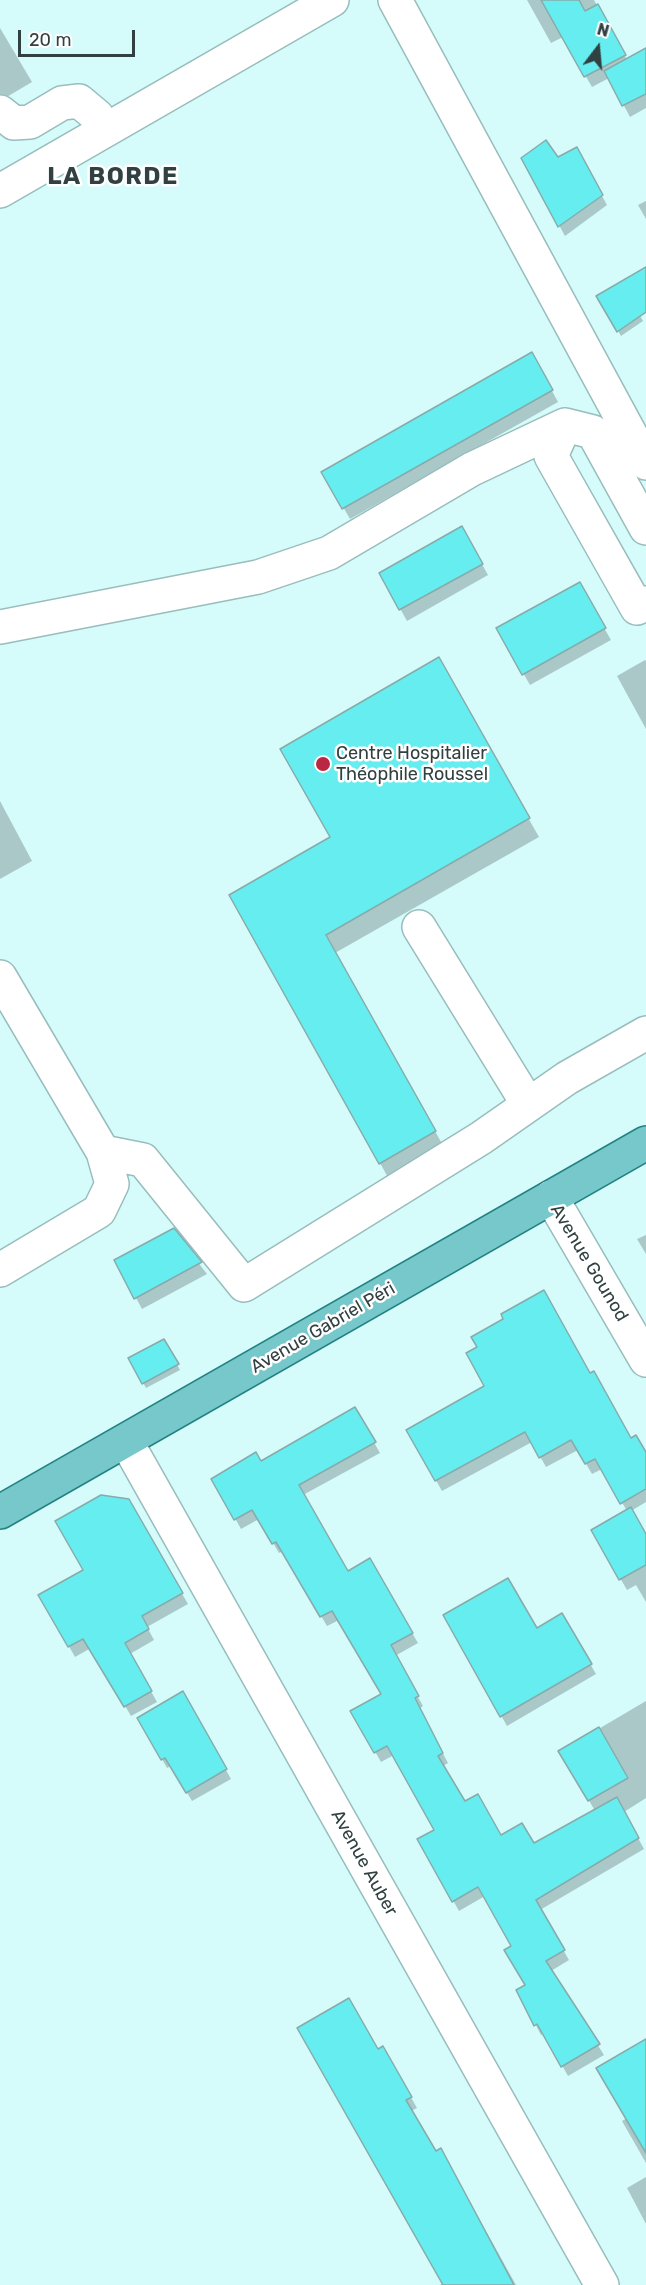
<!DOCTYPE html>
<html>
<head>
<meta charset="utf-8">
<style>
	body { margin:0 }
	#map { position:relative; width:646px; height:2285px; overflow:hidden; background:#d5fbfb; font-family:Rubik,sans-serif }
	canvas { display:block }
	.north { position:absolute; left:568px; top:18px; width:60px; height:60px; -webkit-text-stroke:4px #fff; paint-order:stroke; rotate:16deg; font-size:16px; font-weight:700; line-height:24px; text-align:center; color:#314040 }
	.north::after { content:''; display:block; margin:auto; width:21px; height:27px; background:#314040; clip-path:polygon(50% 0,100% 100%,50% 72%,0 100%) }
	.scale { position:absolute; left:18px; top:30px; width:117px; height:27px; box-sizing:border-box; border:3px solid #314040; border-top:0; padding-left:8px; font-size:18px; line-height:21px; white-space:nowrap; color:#314040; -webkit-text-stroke:4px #fff; paint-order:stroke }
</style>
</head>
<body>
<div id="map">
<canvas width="646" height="2285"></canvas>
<div class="north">N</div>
<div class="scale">20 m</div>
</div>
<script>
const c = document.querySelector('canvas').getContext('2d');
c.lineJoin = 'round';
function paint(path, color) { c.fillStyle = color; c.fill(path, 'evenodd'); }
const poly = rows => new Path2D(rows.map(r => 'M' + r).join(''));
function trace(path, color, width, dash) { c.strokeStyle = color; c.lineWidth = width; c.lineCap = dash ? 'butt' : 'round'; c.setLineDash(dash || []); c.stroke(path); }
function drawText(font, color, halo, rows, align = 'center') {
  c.font = font + ' Rubik,sans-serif'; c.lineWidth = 5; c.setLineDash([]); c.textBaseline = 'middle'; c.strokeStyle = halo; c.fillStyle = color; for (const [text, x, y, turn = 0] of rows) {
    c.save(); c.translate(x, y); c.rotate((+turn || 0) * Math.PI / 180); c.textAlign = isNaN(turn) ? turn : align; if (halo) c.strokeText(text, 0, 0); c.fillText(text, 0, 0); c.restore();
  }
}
const shadow = poly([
	[527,0,594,0,627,60,646,65,646,108,630,117,609,78,592,87,563,37,551,43],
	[0,28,32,82,0,101],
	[576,149,607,205,565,236,523,159,558,159],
	[646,201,646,219,638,205],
	[622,283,643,321,621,336,598,296],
	[532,354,558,402,350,519,323,472],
	[462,528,488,575,407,621,381,574],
	[579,584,611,640,530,685,498,629],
	[438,659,539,837,335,953,445,1149,390,1181,231,895,332,837],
	[645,660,646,661,646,729,617,676],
	[0,801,32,861,0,879],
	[173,1230,207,1274,142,1309,116,1261],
	[646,1235,646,1254,637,1239],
	[164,1341,180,1370,146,1388,130,1359],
	[590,1375,631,1440,646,1455,646,1502,631,1511,646,1536,646,1602,636,1585,627,1590,593,1531,627,1511,602,1469,592,1474,578,1450,546,1467,532,1442,442,1491,408,1431],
	[355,1409,380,1453,303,1495,348,1573,369,1560,418,1643,395,1656,423,1706,419,1709,448,1763,443,1766,464,1803,501,1837,534,1845,595,1811,561,1751,646,1701,646,1798,624,1812,644,1849,540,1910,569,1960,551,1971,604,2055,568,2076,544,2033,541,2035,518,1991,527,1985,513,1947,485,1896,459,1911,419,1840,436,1831,394,1755,381,1762,352,1711,383,1695,339,1620,327,1626,283,1551,279,1553,259,1519,241,1529,213,1479,260,1463],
	[128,1501,188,1604,147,1627,154,1640,130,1654,157,1702,131,1716,91,1648,75,1657,40,1595,85,1570],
	[562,1615,596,1674,507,1726,445,1616,536,1630],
	[182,1693,231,1779,192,1801,171,1766,167,1768,139,1718],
	[646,2045,646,2163,622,2121,627,2118],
	[377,2051,389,2059,417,2108,411,2111,435,2153,441,2150,516,2285,440,2285,443,2282],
	[646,2177,646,2224,627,2188]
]);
const building = poly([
	[541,0,579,0,585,11,598,4,626,55,584,77,541,0],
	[646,48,646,94,622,106,604,71,646,48],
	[546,140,558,157,577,147,603,195,558,227,521,158,546,140],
	[646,267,646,312,617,332,596,296,646,267],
	[532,352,553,390,342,509,321,472,532,352],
	[462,526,483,564,399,610,379,573,462,526],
	[580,582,606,628,522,675,496,628,580,582],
	[439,657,530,818,326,935,436,1131,379,1164,229,895,330,837,280,749,439,657],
	[174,1228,202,1262,134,1299,114,1260,174,1228],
	[544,1290,590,1373,594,1371,631,1438,636,1435,646,1452,646,1489,620,1504,595,1459,585,1464,571,1440,539,1458,525,1432,435,1481,406,1430,484,1386,466,1353,477,1347,471,1337,503,1319,501,1314,544,1290],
	[164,1339,179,1364,142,1384,128,1358,164,1339],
	[355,1407,376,1442,299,1485,348,1571,370,1558,413,1633,391,1645,419,1696,415,1698,443,1753,438,1756,465,1801,478,1794,501,1835,522,1823,534,1843,617,1797,639,1838,536,1900,565,1950,546,1961,600,2044,561,2067,537,2024,534,2026,516,1990,525,1985,504,1950,511,1946,478,1887,452,1902,417,1839,434,1830,387,1746,374,1753,350,1711,381,1694,332,1611,320,1617,276,1542,272,1544,252,1510,234,1520,211,1479,256,1452,261,1461,355,1407],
	[101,1495,129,1499,183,1593,142,1616,149,1629,125,1643,152,1691,124,1707,83,1639,68,1647,38,1595,83,1570,55,1521,101,1495],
	[631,1507,646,1534,646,1565,619,1580,591,1530,631,1507],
	[508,1578,537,1628,562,1613,592,1664,500,1717,443,1615,508,1578],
	[183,1691,227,1769,186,1793,165,1758,161,1760,137,1718,183,1691],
	[599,1727,628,1778,588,1801,558,1751,599,1727],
	[349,1998,378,2049,383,2046,412,2097,406,2100,436,2151,441,2148,514,2285,443,2285,297,2028,349,1998],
	[646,2039,646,2153,596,2068,646,2039]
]);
const minor = poly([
	[395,0,646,463],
	[0,112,14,123,30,122,62,103,79,101,97,116,104,131],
	[0,191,332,0],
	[565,425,551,456,637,608,646,603],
	[0,627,258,577,329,553,472,469,565,425,593,432,646,528],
	[419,927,528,1104],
	[0,977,103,1152,112,1184,99,1211,0,1270],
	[103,1152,143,1160,244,1285,481,1138,567,1078,646,1033],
	[551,1197,646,1360],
	[126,1441,602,2285]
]);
const major = poly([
	[0,1512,646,1143]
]);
const markers = [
	[323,764,8,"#b92742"]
];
const poiNames = [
	["Centre Hospitalier",336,754],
	["Théophile Roussel",336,775]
];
const streetNames = [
	["Avenue Gounod",589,1263,59],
	["Avenue Gabriel Péri",323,1328,-30],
	["Avenue Auber",364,1863,61]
];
const districtNames = [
	["LA BORDE",113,177]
];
paint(shadow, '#0003');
paint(building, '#66edef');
trace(building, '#87abab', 1.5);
trace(minor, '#99bdbd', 36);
trace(major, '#238182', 36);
trace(minor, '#fff', 33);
trace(major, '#77c8ca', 33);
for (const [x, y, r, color] of markers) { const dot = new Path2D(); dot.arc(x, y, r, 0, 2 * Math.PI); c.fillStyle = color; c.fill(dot); trace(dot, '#fff', 2); }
drawText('18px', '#314040', '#fff', poiNames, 'left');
drawText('18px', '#314040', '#fff', streetNames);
c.letterSpacing = '1.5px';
drawText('bold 24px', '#314040', '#fff', districtNames);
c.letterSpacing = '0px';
</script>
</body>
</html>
